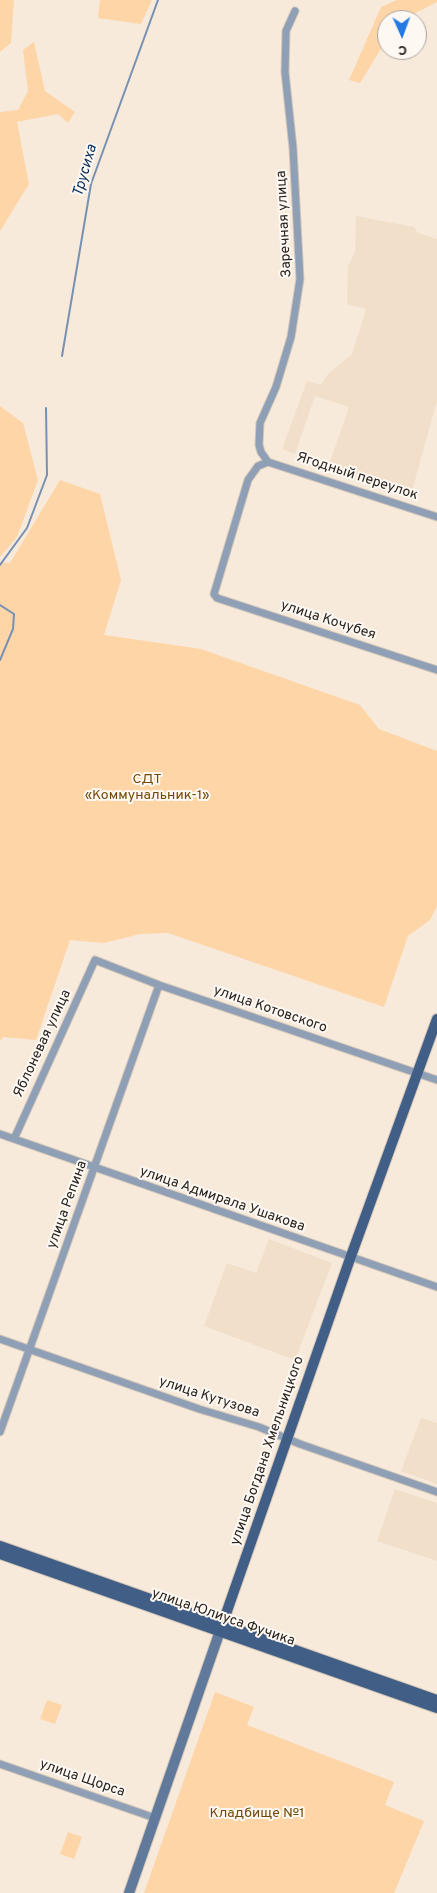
<!DOCTYPE html>
<html>
<head>
<meta charset="utf-8">
<style>
	body { margin:0 }
	#map { position:relative; width:437px; height:1893px; overflow:hidden; background:#f7eadb; font-family:Overpass,sans-serif }
	canvas { display:block }
	.north { position:absolute; left:377px; top:10px; width:50px; height:50px; box-sizing:border-box; background:#fef8f3; border:1px solid #a8a39e; border-radius:50%; rotate:178deg; font-size:14px; font-weight:700; line-height:20px; text-align:center; color:#28231e }
	.north::after { content:''; display:block; margin:auto; width:18px; height:22px; background:#237ae4; clip-path:polygon(50% 0,100% 100%,50% 72%,0 100%) }
</style>
</head>
<body>
<div id="map">
<canvas width="437" height="1893"></canvas>
<div class="north">С</div>
</div>
<script>
const c = document.querySelector('canvas').getContext('2d');
c.lineJoin = 'round';
function paint(path, color) { c.fillStyle = color; c.fill(path, 'evenodd'); }
const poly = rows => new Path2D(rows.map(r => 'M' + r).join(''));
function trace(path, color, width, dash) { c.strokeStyle = color; c.lineWidth = width; c.lineCap = dash ? 'butt' : 'round'; c.setLineDash(dash || []); c.stroke(path); }
function drawText(font, color, halo, rows, align = 'center') {
  c.font = font + ' Overpass,sans-serif'; c.lineWidth = 4; c.setLineDash([]); c.textBaseline = 'middle'; c.strokeStyle = halo; c.fillStyle = color; for (const [text, x, y, turn = 0] of rows) {
    c.save(); c.translate(x, y); c.rotate((+turn || 0) * Math.PI / 180); c.textAlign = isNaN(turn) ? turn : align; if (halo) c.strokeText(text, 0, 0); c.fillText(text, 0, 0); c.restore();
  }
}
const built = poly([
	[356,216,414,227,418,233,437,239,437,401,410,498,329,465,349,407,315,396,295,454,282,449,307,381,321,385,328,374,352,354,366,309,347,304,348,266,355,252],
	[269,1239,332,1263,295,1360,204,1326,227,1263,256,1273],
	[421,1418,437,1423,437,1484,401,1471],
	[395,1489,437,1503,437,1561,377,1541]
]);
const green = poly([
	[0,0,14,0,11,43,0,52],
	[100,0,152,0,141,24,98,18],
	[397,0,437,0,437,2,402,20,387,20,387,39,360,83,349,80,381,7],
	[34,42,45,91,75,112,68,123,58,114,17,122,29,184,0,231,0,112,18,110,28,91,23,50],
	[0,406,23,423,38,480,17,537,0,557],
	[60,480,100,494,121,580,104,635,201,649,360,705,379,729,437,751,437,906,430,920,408,936,384,1007,168,933,140,934,104,943,70,940,36,1040,3,1037,0,1041,0,562,10,563],
	[215,1692,254,1707,247,1725,394,1782,385,1805,424,1821,394,1893,144,1893],
	[47,1700,62,1705,55,1724,40,1719],
	[68,1832,82,1837,74,1859,60,1854]
]);
const stream = poly([
	[62,356,91,184,158,0],
	[0,565,27,528,47,475,46,408],
	[0,605,14,614,13,629,0,660]
]);
const minor = poly([
	[268,462,261,452,259,445,260,423,276,387,291,337,300,279,293,148,285,72,286,31,295,11],
	[268,462,258,466,248,480,214,594,217,598,437,670],
	[268,462,437,517],
	[0,1134,437,1287],
	[14,1139,95,960,159,985,437,1080],
	[0,1339,199,1409,259,1427,300,1444,437,1492],
	[0,1432,159,985],
	[0,1764,155,1818]
]);
const secondary = poly([
	[129,1893,220,1631]
]);
const primary = poly([
	[0,1546,437,1700],
	[0,1554,437,1708],
	[220,1631,351,1256,437,1019]
]);
const streetNames = [
	["Заречная улица",285,224,-93],
	["Ягодный переулок",357,477,18],
	["улица Кочубея",328,621,18],
	["улица Котовского",270,1010,19],
	["Яблоневая улица",43,1044,-65],
	["улица Адмирала Ушакова",222,1200,19],
	["улица Репина",68,1205,-70],
	["улица Кутузова",209,1398,18],
	["улица Богдана Хмельницкого",268,1451,-71],
	["улица Юлиуса Фучика",223,1618,19],
	["улица Щорса",82,1779,19]
];
const parkNames = [
	["СДТ",147,780],
	["«Коммунальник-1»",147,796],
	["Кладбище №1",257,1814]
];
const waterNames = [
	["Трусиха",86,171,-74]
];
paint(built, '#f1dfca');
paint(green, '#fed5a6');
trace(stream, '#7791b4', 2);
trace(minor, '#d2c6b9', 9);
trace(secondary, '#d2c6b9', 12);
trace(primary, '#d2c6b9', 12);
trace(minor, '#8e9fb6', 7);
trace(secondary, '#617a9b', 10);
trace(primary, '#415f86', 10);
drawText('14px', '#28231e', '#fef8f3', streetNames);
drawText('14px', '#724805', '#fef8f3', parkNames);
drawText('italic 15px', '#062c5a', '#fef8f3', waterNames);
</script>
</body>
</html>
